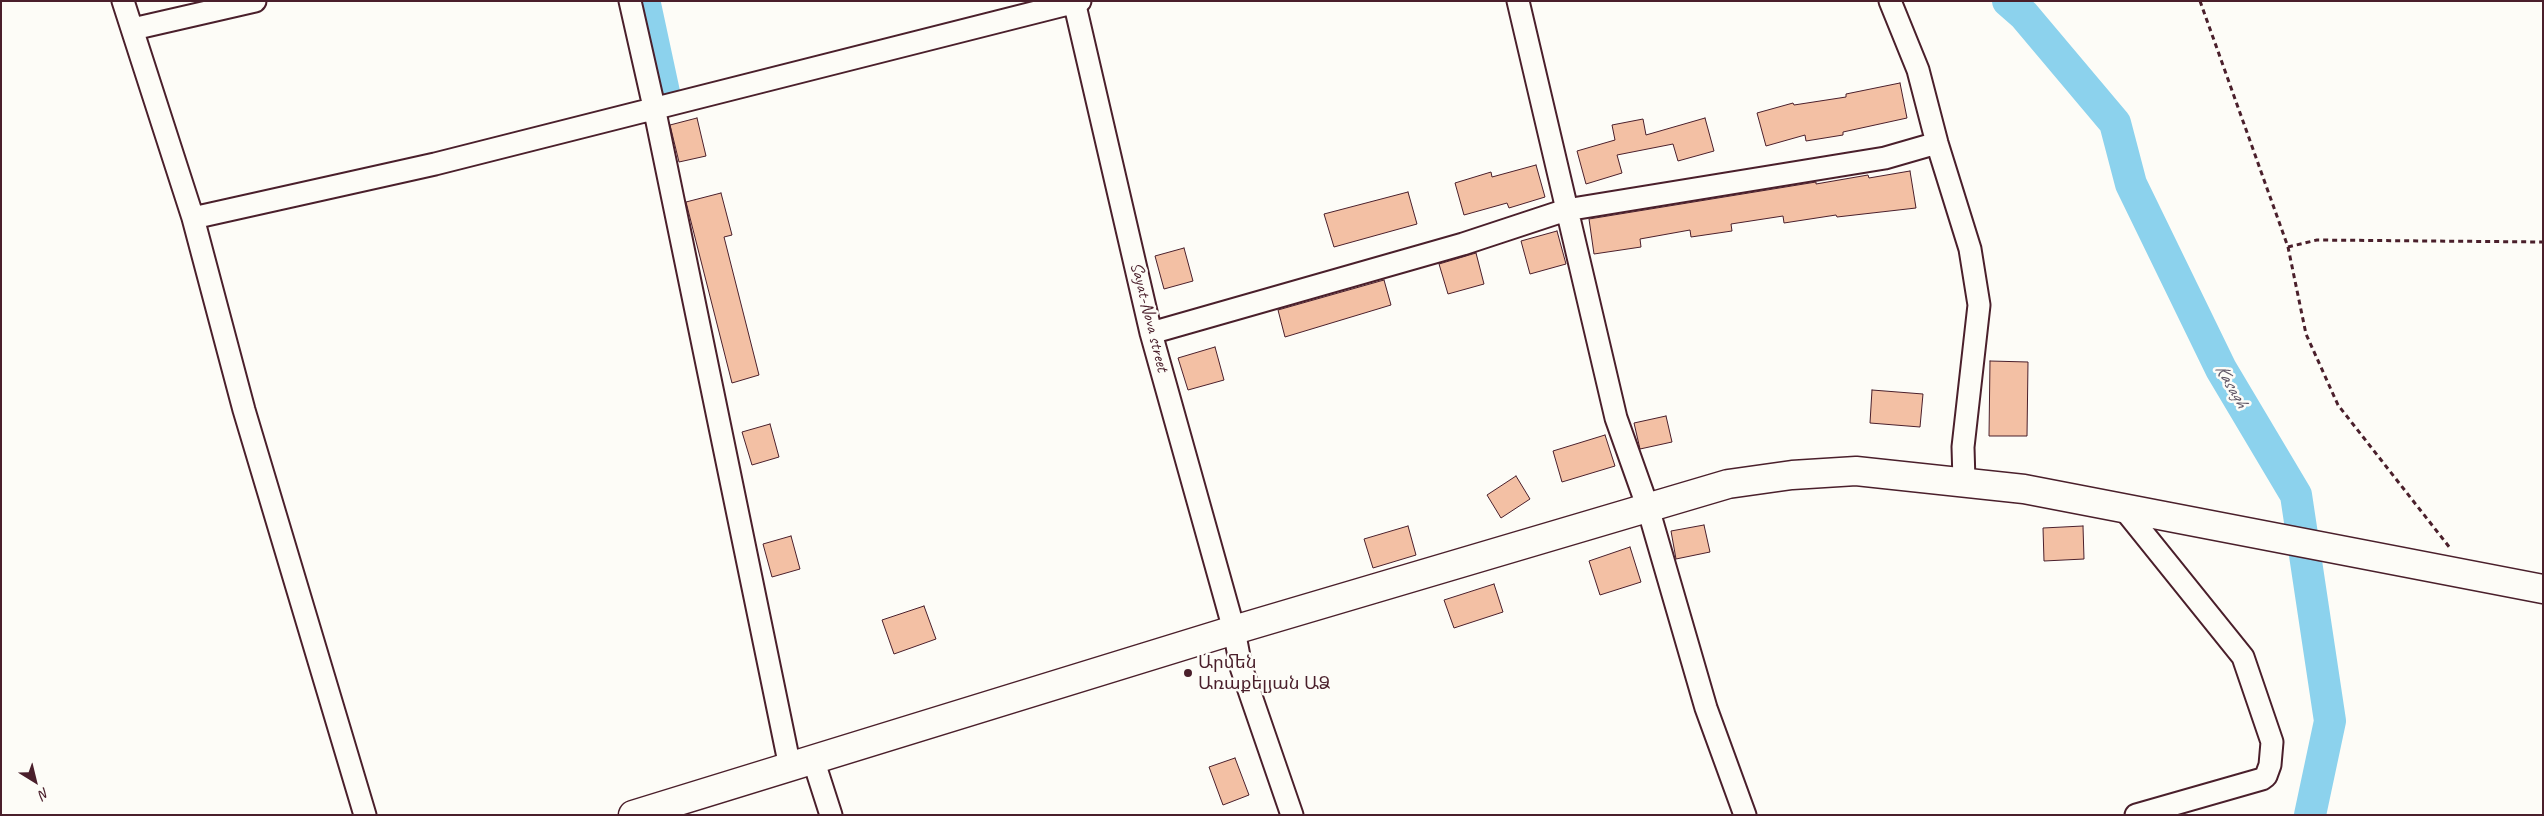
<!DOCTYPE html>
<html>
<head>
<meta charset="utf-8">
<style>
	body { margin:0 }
	#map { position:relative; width:2544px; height:816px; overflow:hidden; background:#fdfcf7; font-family:Caveat,sans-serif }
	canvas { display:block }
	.frame { position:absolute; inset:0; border:2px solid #4a1f2b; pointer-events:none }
	.north { position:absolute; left:10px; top:756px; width:50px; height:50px; -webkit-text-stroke:4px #fdfcf7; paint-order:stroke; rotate:144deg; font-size:14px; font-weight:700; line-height:20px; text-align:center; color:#4a1f2b }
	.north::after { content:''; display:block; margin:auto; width:18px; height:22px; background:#4a1f2b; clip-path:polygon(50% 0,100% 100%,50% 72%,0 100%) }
</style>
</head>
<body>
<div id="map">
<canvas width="2544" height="816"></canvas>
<div class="frame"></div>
<div class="north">N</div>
</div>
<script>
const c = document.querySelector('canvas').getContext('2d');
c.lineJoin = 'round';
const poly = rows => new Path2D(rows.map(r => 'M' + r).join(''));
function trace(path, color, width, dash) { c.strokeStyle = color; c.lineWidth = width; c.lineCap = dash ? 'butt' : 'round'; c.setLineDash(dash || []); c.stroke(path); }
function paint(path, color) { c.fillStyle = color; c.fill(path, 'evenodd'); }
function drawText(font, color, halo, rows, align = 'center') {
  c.font = font + ' Caveat,"Noto Sans Armenian",sans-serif'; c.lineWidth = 5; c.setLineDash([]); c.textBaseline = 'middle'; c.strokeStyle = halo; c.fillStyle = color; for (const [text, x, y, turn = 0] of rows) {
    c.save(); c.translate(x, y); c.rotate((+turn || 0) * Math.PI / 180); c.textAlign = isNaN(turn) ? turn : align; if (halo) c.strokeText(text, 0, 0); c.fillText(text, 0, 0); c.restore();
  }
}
const canal = poly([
	[651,1,671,94]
]);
const river = poly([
	[2008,1,2024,15,2115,123,2131,184,2221,369,2296,495,2330,721,2310,815]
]);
const building = poly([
	[1900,83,1907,118,1843,132,1843,135,1806,141,1805,135,1766,146,1757,113,1793,103,1794,105,1846,97,1846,94,1900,83],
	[697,118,706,156,679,162,670,125,697,118],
	[1705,118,1714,151,1678,161,1673,144,1617,155,1622,173,1586,184,1577,151,1615,140,1612,125,1643,119,1646,135,1705,118],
	[1536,165,1545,197,1509,208,1507,203,1464,215,1455,183,1491,172,1492,177,1536,165],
	[1910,171,1916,208,1837,217,1836,215,1784,223,1783,216,1731,224,1732,231,1691,237,1690,230,1640,239,1641,247,1594,254,1589,219,1816,182,1816,184,1868,175,1869,178,1910,171],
	[1408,192,1417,224,1334,247,1324,214,1408,192],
	[721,193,732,235,724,237,759,375,732,383,686,202,721,193],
	[1557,231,1566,264,1530,274,1521,241,1557,231],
	[1184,248,1193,281,1164,289,1155,256,1184,248],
	[1476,253,1484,284,1448,294,1439,264,1476,253],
	[1384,280,1391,305,1285,337,1278,310,1384,280],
	[1215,347,1224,380,1188,390,1178,358,1215,347],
	[1990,361,2028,362,2027,436,1989,436,1990,361],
	[1872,390,1923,394,1920,427,1870,423,1872,390],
	[1666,416,1672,442,1640,449,1634,423,1666,416],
	[770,424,779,457,752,465,742,432,770,424],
	[1605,435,1615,466,1562,482,1553,451,1605,435],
	[1516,476,1530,499,1501,518,1487,495,1516,476],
	[1704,525,1710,552,1676,559,1671,531,1704,525],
	[1408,526,1416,555,1373,568,1364,539,1408,526],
	[2083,526,2084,559,2044,561,2043,528,2083,526],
	[791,536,800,569,772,577,763,544,791,536],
	[1630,547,1641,582,1600,595,1589,561,1630,547],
	[1494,584,1503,612,1454,628,1444,600,1494,584],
	[924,606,936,639,894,654,882,620,924,606],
	[1235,758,1249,795,1223,805,1209,767,1235,758]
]);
const path = poly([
	[2200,1,2288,247,2306,334,2338,405,2450,548],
	[2288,247,2317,240,2543,242]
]);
const street = poly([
	[123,1,193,218,244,410,365,815],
	[630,1,654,107,790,767],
	[1074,1,1151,333,1234,630,1241,667,1292,815],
	[1518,1,1616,418,1648,508,1706,708,1745,815],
	[1890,1,1918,70,1937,143,1970,249,1979,305,1963,447,1964,481],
	[133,29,255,1],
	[193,218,435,164,1080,1],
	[1151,333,1463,244,1566,210,1885,158,1937,143],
	[2123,508,2243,657,2272,742,2270,765,2266,776,2262,779,2136,815],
	[813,759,831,815]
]);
const secondary = poly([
	[633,815,1234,630,1728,484,1792,475,1856,471,2024,489,2543,589]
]);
const markers = [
	[1188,673,5,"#4a1f2b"]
];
const streetNames = [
	["Sayat-Nova street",1149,317,76]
];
const poiNames = [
	["Արմեն",1198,663],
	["Առաքելյան ԱՁ",1198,684]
];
const waterNames = [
	["Kasagh",2231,386,60]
];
trace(canal, '#8cd2ed', 19);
trace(river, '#8cd2ed', 32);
paint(building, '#f3c0a4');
trace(building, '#4a1f2b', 1);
trace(street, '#4a1f2b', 25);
trace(secondary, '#4a1f2b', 31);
trace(path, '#4a1f2b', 3, [5, 4]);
trace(street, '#fdfcf7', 21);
trace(secondary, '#fdfcf7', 28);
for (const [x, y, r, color] of markers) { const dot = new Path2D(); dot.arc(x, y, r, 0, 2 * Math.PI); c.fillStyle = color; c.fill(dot); trace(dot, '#fdfcf7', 2); }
drawText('18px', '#4a1f2b', '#fdfcf7', streetNames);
drawText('18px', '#4a1f2b', '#fdfcf7', poiNames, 'left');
drawText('italic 19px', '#5e5565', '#fdfcf7', waterNames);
</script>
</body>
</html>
